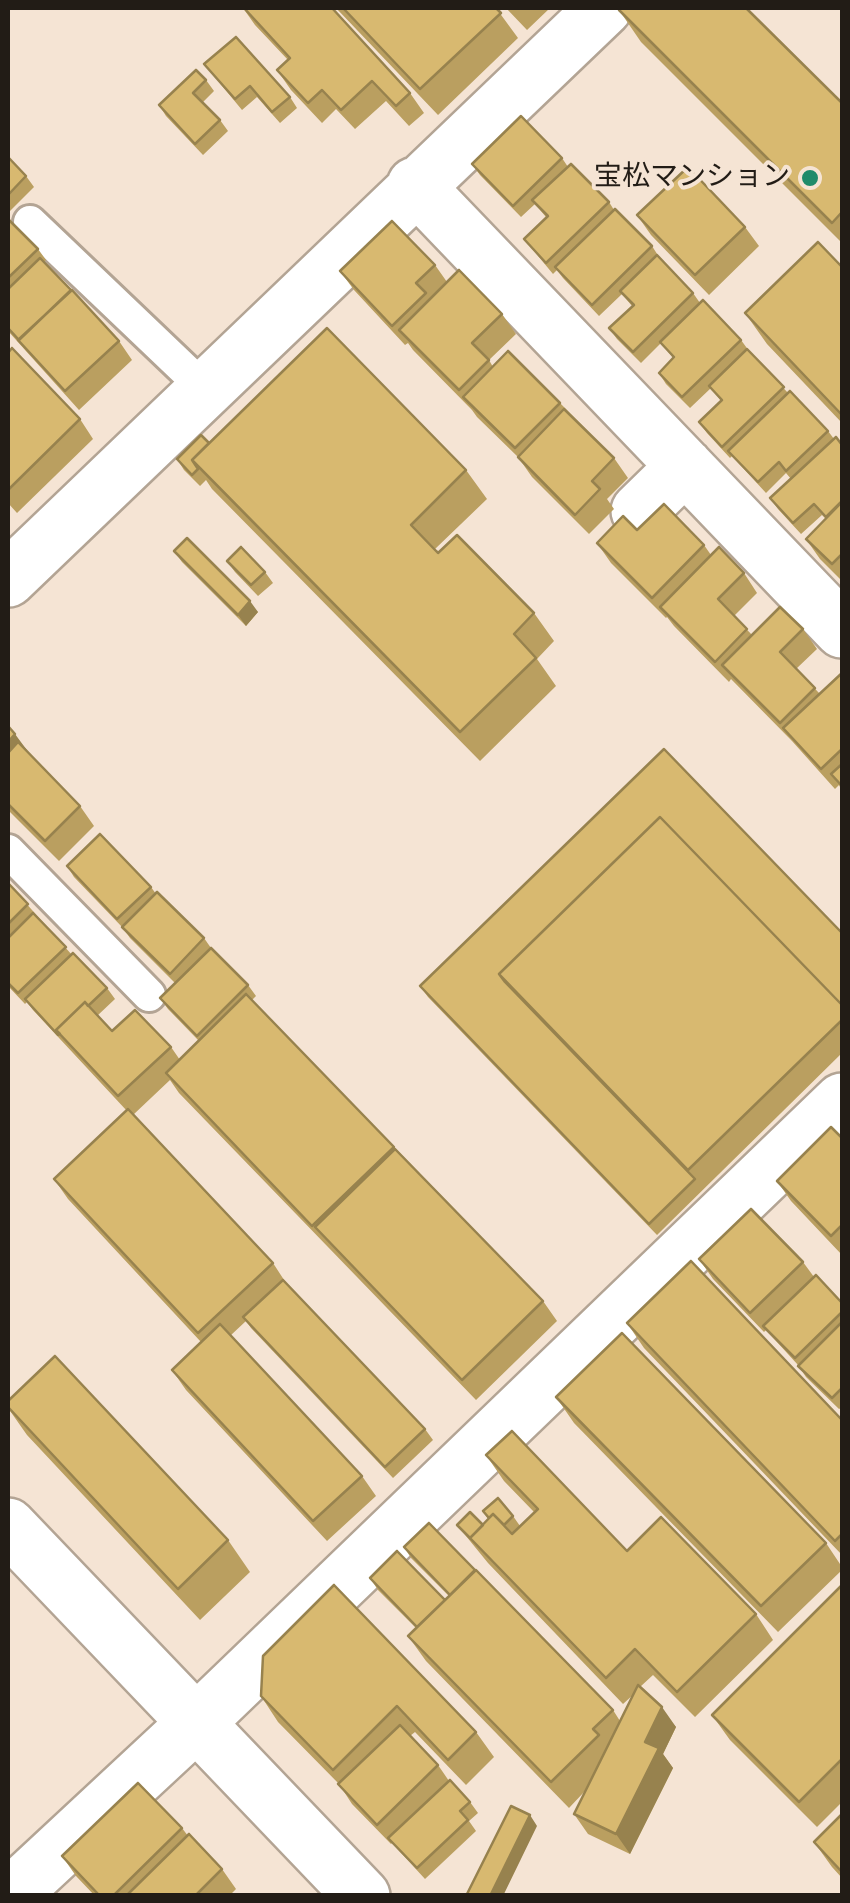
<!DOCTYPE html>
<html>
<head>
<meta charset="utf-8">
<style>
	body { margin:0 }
	#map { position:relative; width:850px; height:1903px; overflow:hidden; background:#f5e4d4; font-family:Signika,sans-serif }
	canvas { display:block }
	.frame { position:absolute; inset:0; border:10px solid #221c16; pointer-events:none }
</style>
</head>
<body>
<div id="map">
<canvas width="850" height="1903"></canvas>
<div class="frame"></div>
</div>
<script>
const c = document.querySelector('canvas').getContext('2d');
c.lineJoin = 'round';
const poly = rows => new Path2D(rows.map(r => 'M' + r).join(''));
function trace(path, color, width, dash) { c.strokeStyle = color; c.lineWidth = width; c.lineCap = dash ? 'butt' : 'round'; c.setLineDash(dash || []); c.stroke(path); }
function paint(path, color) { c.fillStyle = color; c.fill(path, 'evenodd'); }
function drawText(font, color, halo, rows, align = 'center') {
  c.font = font + ' Signika,"Noto Sans JP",sans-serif'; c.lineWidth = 8; c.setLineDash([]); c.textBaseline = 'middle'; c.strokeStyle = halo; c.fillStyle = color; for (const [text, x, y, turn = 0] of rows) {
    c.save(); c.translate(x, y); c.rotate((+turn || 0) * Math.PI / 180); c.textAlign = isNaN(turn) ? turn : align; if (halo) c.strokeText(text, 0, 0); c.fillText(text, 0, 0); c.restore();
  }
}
const lane = poly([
	[30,222,205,389],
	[8,851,149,995]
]);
const street = poly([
	[415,185,842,630],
	[639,511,685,466],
	[8,579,604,8],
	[10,1896,195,1724,842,1101]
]);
const secondary = poly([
	[8,1526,362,1896]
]);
const wall = poly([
	[243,8,410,93,424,113,409,126,386,101,355,129,336,109,322,123,291,90,277,70,288,60,255,25],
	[336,8,496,8,518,38,438,115],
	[506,8,550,8,527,30],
	[619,10,842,103,842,243,641,42],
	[204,64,290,97,297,108,280,123,257,97,242,110],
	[206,80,214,91,203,102,220,120,228,131,203,155,166,116,159,105],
	[8,157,26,176,34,187,8,213],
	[562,158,568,167,609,202,614,210,652,246,659,257,693,293,700,303,741,340,749,351,788,393,828,431,834,439,842,445,842,581,820,559,806,539,826,519,822,515,801,534,778,509,770,498,791,479,786,473,766,493,732,456,730,458,707,433,699,422,721,401,711,388,690,408,666,384,659,373,673,358,661,343,641,363,617,339,609,328,632,306,622,294,599,316,563,278,557,270,553,274,524,239,546,217,535,204,521,217,480,175,472,164],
	[637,215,745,227,759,246,709,295,651,235],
	[8,219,38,249,46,260,44,262,119,341,132,360,79,410,8,331],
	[435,265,447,282,502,314,516,334,489,360,493,367,560,403,614,458,628,478,607,499,614,509,589,534,532,477,518,457,477,417,472,410,413,350,408,343,405,345,354,290,340,271],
	[842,267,842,423,767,344,745,313],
	[8,353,80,419,93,439,17,513,8,503],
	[209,443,466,470,487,499,435,549,534,613,554,641,537,659,556,686,480,761,212,489,206,480,200,486,184,470,177,459],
	[637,530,704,545,711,555,744,573,757,593,734,616,752,635,803,629,817,649,796,669,820,694,842,673,842,791,839,785,835,789,792,741,731,679,729,682,674,626,667,617,666,618,611,563,597,543],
	[174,551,258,612,246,626,182,562],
	[227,561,265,572,273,583,258,596,235,572],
	[8,726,29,754,80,806,94,826,59,861,8,810],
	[67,866,151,887,156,894,204,938,211,948,248,985,256,996,252,1000,543,1301,557,1321,476,1400,179,1093,170,1080,133,1115,273,1263,286,1283,425,1429,433,1440,393,1478,251,1328,246,1321,230,1336,362,1476,376,1496,327,1541,186,1390,172,1370,201,1342,68,1199,54,1179,127,1111,33,1010,27,1002,25,1004,8,986,8,883,72,955,107,988,115,999,97,1016,112,1031,171,1047,180,1060,199,1041,168,1009,160,998,175,983,130,938,123,928,74,877],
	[842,933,842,1053,657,1235,428,997,420,986],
	[842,1138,842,1255,791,1201,777,1181],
	[699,1259,803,1262,814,1277,842,1303,842,1410,841,1408,839,1409,806,1377,798,1365,766,1330,764,1332,713,1279],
	[627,1323,842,1420,842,1555,644,1348],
	[556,1397,826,1543,842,1567,842,1570,778,1632,574,1423],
	[8,1408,228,1540,250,1572,200,1620,27,1435],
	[486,1455,627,1551,756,1614,773,1640,695,1717,653,1675,640,1687,676,1727,663,1754,673,1768,630,1854,588,1834,574,1814,585,1791,569,1808,426,1661,408,1636,416,1628,378,1590,370,1578,445,1600,449,1596,411,1558,404,1547,613,1710,620,1721,634,1694,623,1704,488,1563,457,1525,483,1525,488,1519,483,1511,513,1516,520,1526,534,1512,504,1481],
	[842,1585,842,1802,817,1827,730,1740,712,1715],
	[263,1656,476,1732,494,1757,466,1785,415,1732,410,1736,438,1765,449,1781,470,1802,478,1813,469,1821,476,1831,425,1879,392,1843,391,1844,352,1804,339,1784,278,1722,261,1696],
	[842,1814,842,1878,832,1867,814,1842],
	[182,1828,188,1836,222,1869,236,1889,229,1896,95,1896,76,1876,62,1856]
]);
const shadedWall = poly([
	[250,601,258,612,246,626,238,615],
	[15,734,29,753,8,776,8,742],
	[662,1707,676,1727,663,1754,673,1768,630,1854,616,1834,645,1742],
	[530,1815,537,1826,503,1896,490,1896]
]);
const building = poly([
	[244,8,332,8,410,93,396,106,372,81,341,110,322,90,308,103,277,70,290,58,244,8],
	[343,8,496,8,501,13,420,89,343,8],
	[622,8,746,8,842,103,842,212,832,223,619,10,622,8],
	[236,37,290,97,272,112,250,86,235,99,204,64,236,37],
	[196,70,206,80,193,93,220,120,195,144,159,105,196,70],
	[521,116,562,158,513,206,472,164,521,116],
	[8,157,26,176,8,195,8,157],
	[571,164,609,202,546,263,524,239,548,216,532,200,571,164],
	[688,167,745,227,695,275,637,215,688,167],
	[615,209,652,246,592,305,555,267,615,209],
	[8,219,38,249,8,278,8,219],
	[392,221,435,265,416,283,426,293,392,326,340,271,392,221],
	[818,242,842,267,842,415,745,313,818,242],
	[657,255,693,293,633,352,609,328,634,305,620,291,657,255],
	[40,258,71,290,19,340,8,328,8,289,40,258],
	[459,270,502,314,472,343,489,360,459,390,399,330,459,270],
	[72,290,119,341,65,391,18,340,72,290],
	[703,300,741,340,682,397,659,373,674,357,660,342,703,300],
	[327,328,466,470,411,525,438,553,457,535,534,613,514,634,536,658,460,732,192,460,327,328],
	[12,348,80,419,8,490,8,353,12,348],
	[747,349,784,387,722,447,699,422,722,400,709,386,747,349],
	[508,351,560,403,515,448,463,397,508,351],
	[790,391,828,431,786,471,779,462,758,482,728,451,790,391],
	[564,409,614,458,592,481,600,489,575,515,518,457,564,409],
	[201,435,209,443,192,460,198,469,192,475,177,459,201,435],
	[836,437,842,445,842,501,826,517,814,504,793,523,770,498,836,437],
	[842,502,842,554,832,564,806,539,842,502],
	[664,504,704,545,652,598,597,543,623,516,637,530,664,504],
	[187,538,250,601,238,615,174,551,187,538],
	[241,547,265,572,251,585,227,561,241,547],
	[719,547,744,573,718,599,747,629,715,662,660,607,719,547],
	[780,607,803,629,780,652,815,688,780,723,722,665,780,607],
	[842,673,842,749,821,769,783,728,842,673],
	[8,726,15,734,8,742,8,726],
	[18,742,80,806,45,841,8,804,8,753,18,742],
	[664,749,842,933,842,1005,660,817,499,974,505,982,695,1179,649,1224,420,986,664,749],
	[842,764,842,786,831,774,842,764],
	[660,817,842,1005,842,1020,688,1170,499,974,660,817],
	[100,834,151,887,117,919,67,866,100,834],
	[8,883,28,904,8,924,8,883],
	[157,892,204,938,170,974,122,927,157,892],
	[33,913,66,947,18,993,8,983,8,938,33,913],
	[211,948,248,985,197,1036,160,998,211,948],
	[73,953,107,988,88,1006,85,1002,56,1030,60,1034,58,1035,25,999,73,953],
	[246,994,394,1147,312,1226,166,1073,246,994],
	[85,1002,112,1031,135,1010,171,1047,118,1096,56,1030,85,1002],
	[128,1109,273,1263,198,1333,54,1179,128,1109],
	[831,1127,842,1138,842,1225,831,1236,777,1181,831,1127],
	[395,1149,543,1301,462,1380,315,1227,395,1149],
	[751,1209,803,1262,750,1313,699,1259,751,1209],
	[691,1261,842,1420,842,1534,835,1541,627,1323,691,1261],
	[816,1275,842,1303,842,1312,795,1358,763,1326,816,1275],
	[283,1280,425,1429,385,1467,243,1317,283,1280],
	[842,1322,842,1388,832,1398,798,1366,842,1322],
	[220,1324,362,1476,313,1521,172,1370,220,1324],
	[622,1333,826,1543,761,1606,556,1397,622,1333],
	[55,1356,228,1540,178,1589,8,1407,8,1401,55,1356],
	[512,1431,627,1551,661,1517,756,1614,677,1692,635,1649,606,1678,470,1538,493,1514,512,1534,538,1509,486,1455,512,1431],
	[498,1498,513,1516,504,1525,493,1514,489,1518,483,1511,498,1498],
	[470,1512,483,1525,470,1538,471,1539,457,1525,470,1512],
	[429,1523,475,1570,450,1595,404,1547,429,1523],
	[397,1551,445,1600,417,1627,370,1578,397,1551],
	[476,1570,613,1710,593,1729,599,1735,551,1782,408,1636,476,1570],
	[334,1585,476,1732,448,1760,397,1706,333,1770,261,1696,263,1656,334,1585],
	[842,1585,842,1759,799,1802,712,1715,842,1585],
	[638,1685,662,1707,645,1742,659,1748,616,1834,574,1814,638,1685],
	[400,1725,438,1765,377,1825,338,1784,400,1725],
	[450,1780,470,1802,460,1811,468,1820,417,1868,388,1838,450,1780],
	[138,1783,182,1828,113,1896,100,1896,62,1856,138,1783],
	[511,1806,530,1815,490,1896,466,1896,511,1806],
	[842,1814,842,1872,814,1842,842,1814],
	[189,1834,222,1869,195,1896,126,1896,189,1834]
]);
const markers = [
	[810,178,10,"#1f8b6a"]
];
const poiNames = [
	["宝松マンション",790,178]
];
trace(lane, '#b3a494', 38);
trace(street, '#b3a494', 60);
trace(secondary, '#b3a494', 60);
trace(lane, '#fff', 32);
trace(street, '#fff', 55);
trace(secondary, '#fff', 55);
paint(wall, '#ba9f60');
paint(shadedWall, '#97824e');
paint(building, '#d8b970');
trace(building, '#97824e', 2.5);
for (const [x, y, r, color] of markers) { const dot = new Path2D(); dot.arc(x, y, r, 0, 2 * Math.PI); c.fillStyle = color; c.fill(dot); trace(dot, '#f5e4d4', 4); }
drawText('28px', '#221c16', '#f5e4d4', poiNames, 'right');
</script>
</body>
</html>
